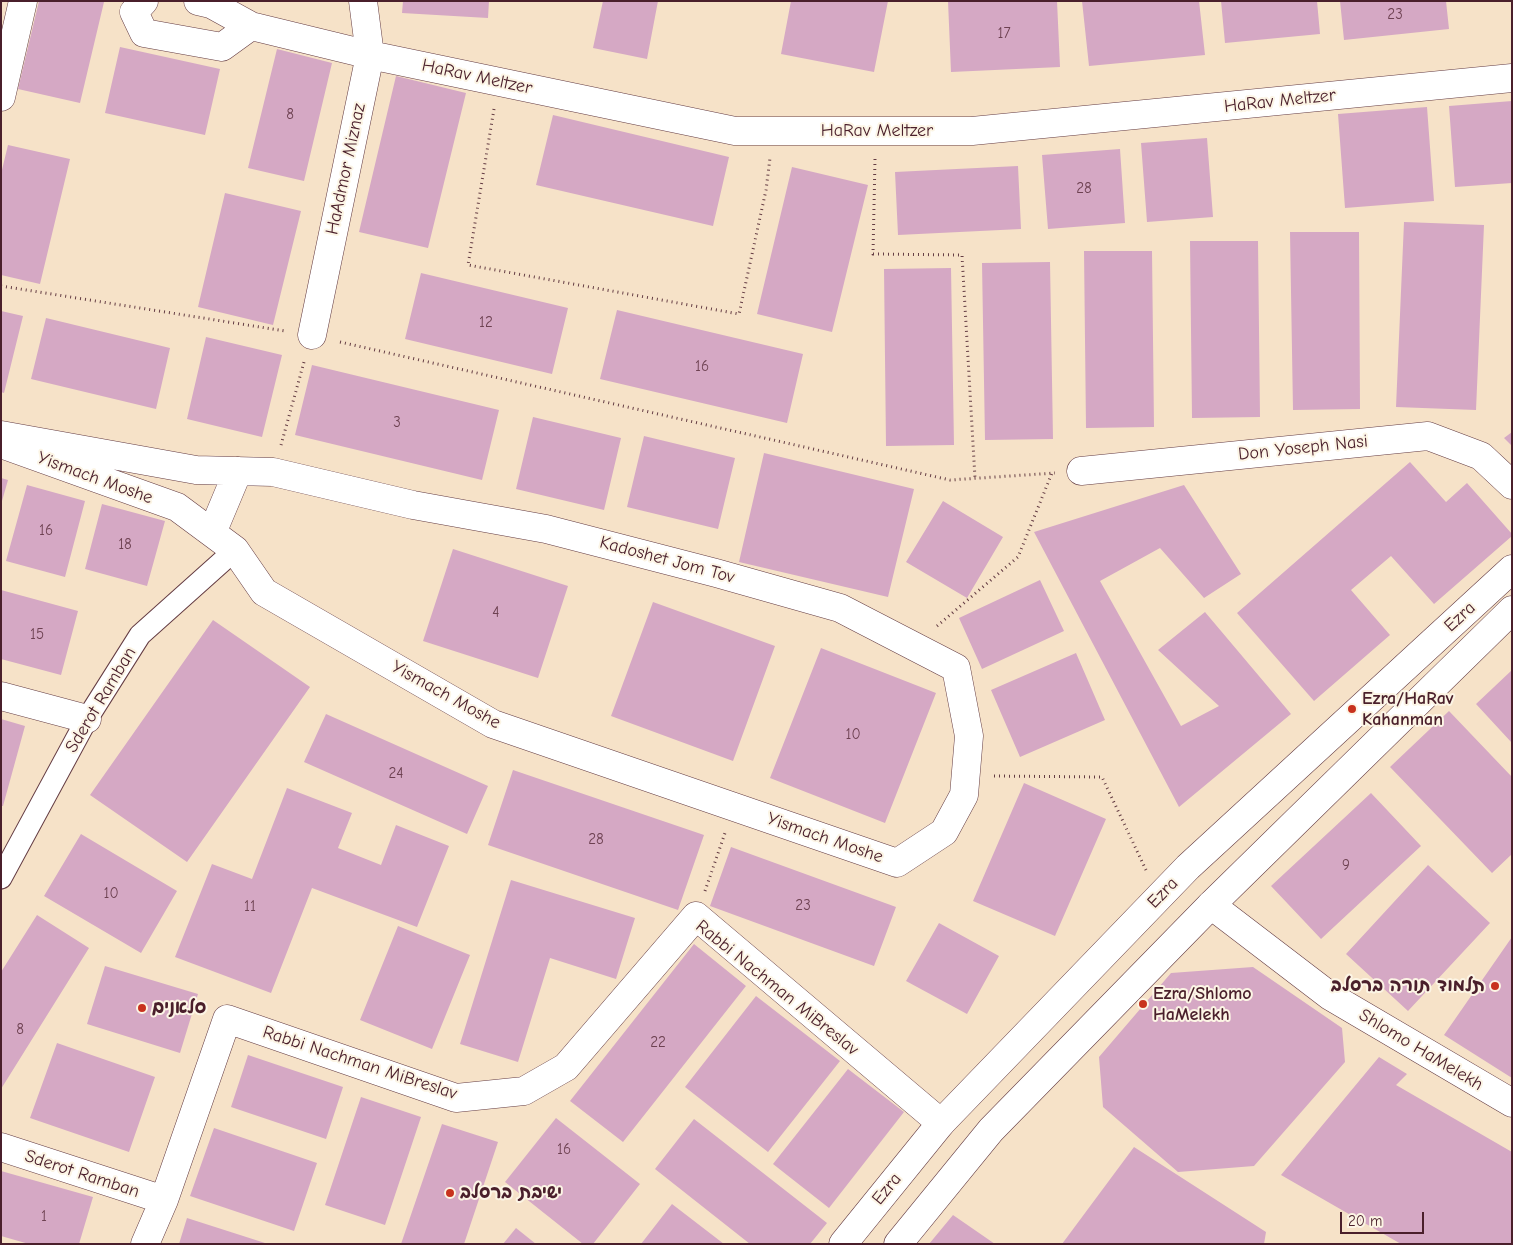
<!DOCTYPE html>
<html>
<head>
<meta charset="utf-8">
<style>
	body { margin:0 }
	#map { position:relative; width:1513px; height:1245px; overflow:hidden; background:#f6e2c8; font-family:"Comic Neue",sans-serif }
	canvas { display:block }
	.frame { position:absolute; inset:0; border:2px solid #4a1f2b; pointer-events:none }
	.scale { position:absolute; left:1340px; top:1212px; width:84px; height:22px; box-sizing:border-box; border:2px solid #4a1f2b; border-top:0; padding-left:6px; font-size:15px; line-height:18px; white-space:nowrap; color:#4a1f2b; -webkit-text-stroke:4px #fcf5e5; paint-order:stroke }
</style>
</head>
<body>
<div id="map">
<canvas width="1513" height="1245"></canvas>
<div class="frame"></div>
<div class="scale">20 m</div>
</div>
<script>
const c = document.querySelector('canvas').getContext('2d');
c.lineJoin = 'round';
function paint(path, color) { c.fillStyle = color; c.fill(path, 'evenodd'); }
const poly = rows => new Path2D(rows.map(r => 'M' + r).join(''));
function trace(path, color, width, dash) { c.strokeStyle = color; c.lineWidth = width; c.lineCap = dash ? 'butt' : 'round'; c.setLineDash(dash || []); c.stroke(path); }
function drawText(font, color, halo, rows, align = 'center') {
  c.font = font + ' "Comic Neue","Playpen Sans Hebrew",sans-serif'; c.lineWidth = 4; c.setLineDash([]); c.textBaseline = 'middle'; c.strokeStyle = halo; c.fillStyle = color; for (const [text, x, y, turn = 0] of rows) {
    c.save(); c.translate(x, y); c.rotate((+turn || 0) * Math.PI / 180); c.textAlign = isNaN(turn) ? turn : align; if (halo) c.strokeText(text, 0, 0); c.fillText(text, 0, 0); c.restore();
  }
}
const building = poly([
	[39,1,104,2,80,103,18,89],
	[403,1,489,1,488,18,402,13],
	[603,1,658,1,647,59,593,48],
	[791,1,888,1,874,72,781,54],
	[948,1,1057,1,1060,67,951,72],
	[1082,1,1199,1,1205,55,1089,66],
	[1221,1,1317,1,1320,34,1225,43],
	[1340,1,1446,1,1449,29,1344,40],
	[120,47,220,69,205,135,105,113],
	[277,49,332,63,304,181,248,168],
	[396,76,466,93,428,248,359,232],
	[1512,101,1512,183,1455,187,1449,106],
	[1427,107,1434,201,1345,208,1338,114],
	[553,115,729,157,713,226,536,185],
	[1207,138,1213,217,1147,222,1141,143],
	[8,145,70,159,40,284,1,275,1,174],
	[1120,149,1125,223,1048,229,1042,155],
	[1018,166,1021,229,898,235,895,172],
	[792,167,868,185,832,332,757,314],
	[225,193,301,211,273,325,198,307],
	[1404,222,1484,225,1476,410,1396,407],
	[1290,232,1359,232,1360,409,1293,410],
	[1190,241,1258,241,1260,417,1192,418],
	[1084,251,1152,251,1154,427,1086,428],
	[1050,262,1053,439,985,440,982,263],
	[951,268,954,445,886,446,884,269],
	[421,273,568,308,552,374,405,339],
	[617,310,803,354,787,423,600,379],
	[1,311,23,316,4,393,1,392],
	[46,318,170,348,156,409,31,379],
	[206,337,282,355,262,437,187,419],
	[312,365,499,410,482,480,295,435],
	[533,417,621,438,604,510,516,489],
	[1512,432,1512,446,1504,438],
	[644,436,735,458,718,529,627,507],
	[764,453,914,489,888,597,739,562],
	[1410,462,1446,502,1467,483,1512,534,1512,536,1434,604,1391,556,1351,590,1390,635,1314,701,1237,613],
	[1,478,8,480,2,501,1,501],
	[27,485,85,501,65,577,6,561],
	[1184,485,1241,574,1204,598,1160,548,1100,581,1181,726,1219,706,1158,650,1205,612,1291,714,1179,807,1034,532],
	[943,501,1003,537,967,598,906,562],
	[102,504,165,521,147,586,85,569],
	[453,549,568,586,538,678,423,641],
	[1040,580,1064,631,982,669,959,618],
	[1,590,78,611,61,675,1,659],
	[653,602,775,646,733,761,611,716],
	[213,620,310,687,187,862,90,795],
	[821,648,936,693,885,823,770,778],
	[1076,653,1105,720,1020,757,991,690],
	[1512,670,1512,743,1476,704],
	[1449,711,1512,777,1512,854,1492,873,1390,767],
	[326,714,488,786,467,834,304,762],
	[1,719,25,726,3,806,1,806],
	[513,770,704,835,678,910,488,845],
	[1024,783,1106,819,1055,936,973,901],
	[287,788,352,813,338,848,381,865,396,825,449,846,417,927,312,888,271,993,175,957,212,864,252,879],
	[1371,793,1421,846,1321,939,1271,886],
	[81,834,177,891,141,953,44,896],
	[731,847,896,907,874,966,710,906],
	[1428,865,1490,923,1408,1011,1346,954],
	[511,880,635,918,616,979,550,958,518,1062,460,1044],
	[37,915,89,948,1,1089,1,972],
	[939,923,999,956,967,1014,906,981],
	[398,926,470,955,432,1049,360,1020],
	[1512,937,1512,1078,1444,1035],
	[694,944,746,986,623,1142,570,1101],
	[105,966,198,994,180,1053,87,1024],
	[1253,967,1342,1028,1345,1062,1254,1166,1178,1172,1103,1107,1099,1057,1171,973],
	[756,996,840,1061,768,1152,685,1087],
	[57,1043,155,1077,129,1152,30,1118],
	[248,1055,343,1087,326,1139,231,1107],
	[1379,1057,1407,1074,1396,1085,1512,1152,1512,1244,1401,1244,1281,1175],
	[848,1069,904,1112,829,1208,773,1164],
	[361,1097,421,1117,385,1225,325,1205],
	[556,1118,640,1184,593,1244,583,1244,505,1182],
	[694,1119,827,1223,810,1244,750,1244,655,1169],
	[442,1124,498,1142,464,1244,401,1244],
	[214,1128,317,1163,294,1231,190,1196],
	[1134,1147,1266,1232,1264,1244,1062,1244],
	[1,1171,93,1197,79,1244,29,1244,1,1236],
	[672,1204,724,1244,641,1244],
	[953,1215,995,1244,929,1244],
	[187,1218,265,1243,265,1244,179,1244],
	[516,1228,536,1244,503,1244]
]);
const path = poly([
	[494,109,468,265,739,314,766,190,770,158],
	[875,159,873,254,962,255,975,478],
	[1,286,285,331],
	[340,342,950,480,1055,473],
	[281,445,304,362],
	[937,626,1018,557,1052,473],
	[994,776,1102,777,1146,870],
	[705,891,725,833]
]);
const pedestrian = poly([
	[1,878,87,719,140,635,235,550]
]);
const minor = poly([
	[144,1,134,12,144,33,222,47,251,26,211,4,198,1],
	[251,26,370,55,735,131,972,131,1512,78],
	[1,97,23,1],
	[312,335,370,55,363,1],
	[1,435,196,470,273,472,413,505,546,529,716,573,840,608,956,668,969,736,964,795,944,832,897,863,493,724,264,592,235,550,177,507,1,444],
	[1081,471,1428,436,1481,456,1512,485],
	[212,533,238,471],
	[1,696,87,719],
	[1211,905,1330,996,1512,1103],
	[1,1147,164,1200],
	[145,1244,164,1200,227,1019,456,1098,524,1091,566,1067,696,916,941,1123]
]);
const tertiary = poly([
	[843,1244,941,1123,1188,867,1512,569],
	[898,1244,991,1130,1211,905,1512,610]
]);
const markers = [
	[1352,709,5,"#c8321e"],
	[1495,986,5,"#c8321e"],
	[1143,1004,5,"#c8321e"],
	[142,1008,5,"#c8321e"],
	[450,1193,5,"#c8321e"]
];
const numberNames = [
	["23",1395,15],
	["17",1004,34],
	["8",290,115],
	["28",1084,189],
	["12",486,323],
	["16",702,367],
	["3",397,423],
	["16",46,531],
	["18",125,545],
	["4",496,613],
	["15",37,635],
	["10",853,735],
	["24",396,774],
	["28",596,840],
	["9",1346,866],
	["10",111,894],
	["23",803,906],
	["11",250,907],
	["8",20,1030],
	["22",658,1043],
	["16",564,1150],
	["1",44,1217]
];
const streetNames = [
	["HaRav Meltzer",477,77,12],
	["HaRav Meltzer",1280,101,-6],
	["HaRav Meltzer",877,131],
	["HaAdmor Miznaz",346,169,-78],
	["Don Yoseph Nasi",1303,448,-6],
	["Yismach Moshe",95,478,20],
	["Kadoshet Jom Tov",667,560,15],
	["Ezra",1460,617,-43],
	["Yismach Moshe",446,695,29],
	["Sderot Ramban",101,700,-59],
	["Yismach Moshe",825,838,19],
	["Ezra",1163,893,-46],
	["Rabbi Nachman MiBreslav",777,988,39],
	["Shlomo HaMelekh",1421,1050,31],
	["Rabbi Nachman MiBreslav",360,1063,18],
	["Sderot Ramban",82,1174,18],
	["Ezra",887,1189,-51]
];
const poiNames = [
	["Ezra/HaRav",1362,699],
	["Kahanman",1362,720],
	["תלמוד תורה ברסלב",1485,986,"right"],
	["Ezra/Shlomo",1153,994],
	["HaMelekh",1153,1015],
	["סלאנים",152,1008],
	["ישיבת ברסלב",460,1193]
];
paint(building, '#d5a8c4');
trace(pedestrian, '#643c43', 23);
trace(minor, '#643c43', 29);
trace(tertiary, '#643c43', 29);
trace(path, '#643c43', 3, [1, 4]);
trace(pedestrian, '#fff', 21);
trace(minor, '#fff', 28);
trace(tertiary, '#fff', 28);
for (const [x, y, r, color] of markers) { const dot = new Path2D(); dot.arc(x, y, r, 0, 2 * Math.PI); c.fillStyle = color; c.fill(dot); trace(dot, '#fcf5e5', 2); }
drawText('15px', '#6d4151', null, numberNames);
drawText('18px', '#4a1f2b', '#fcf5e5', streetNames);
drawText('bold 18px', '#4a1f2b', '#fcf5e5', poiNames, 'left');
</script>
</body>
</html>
